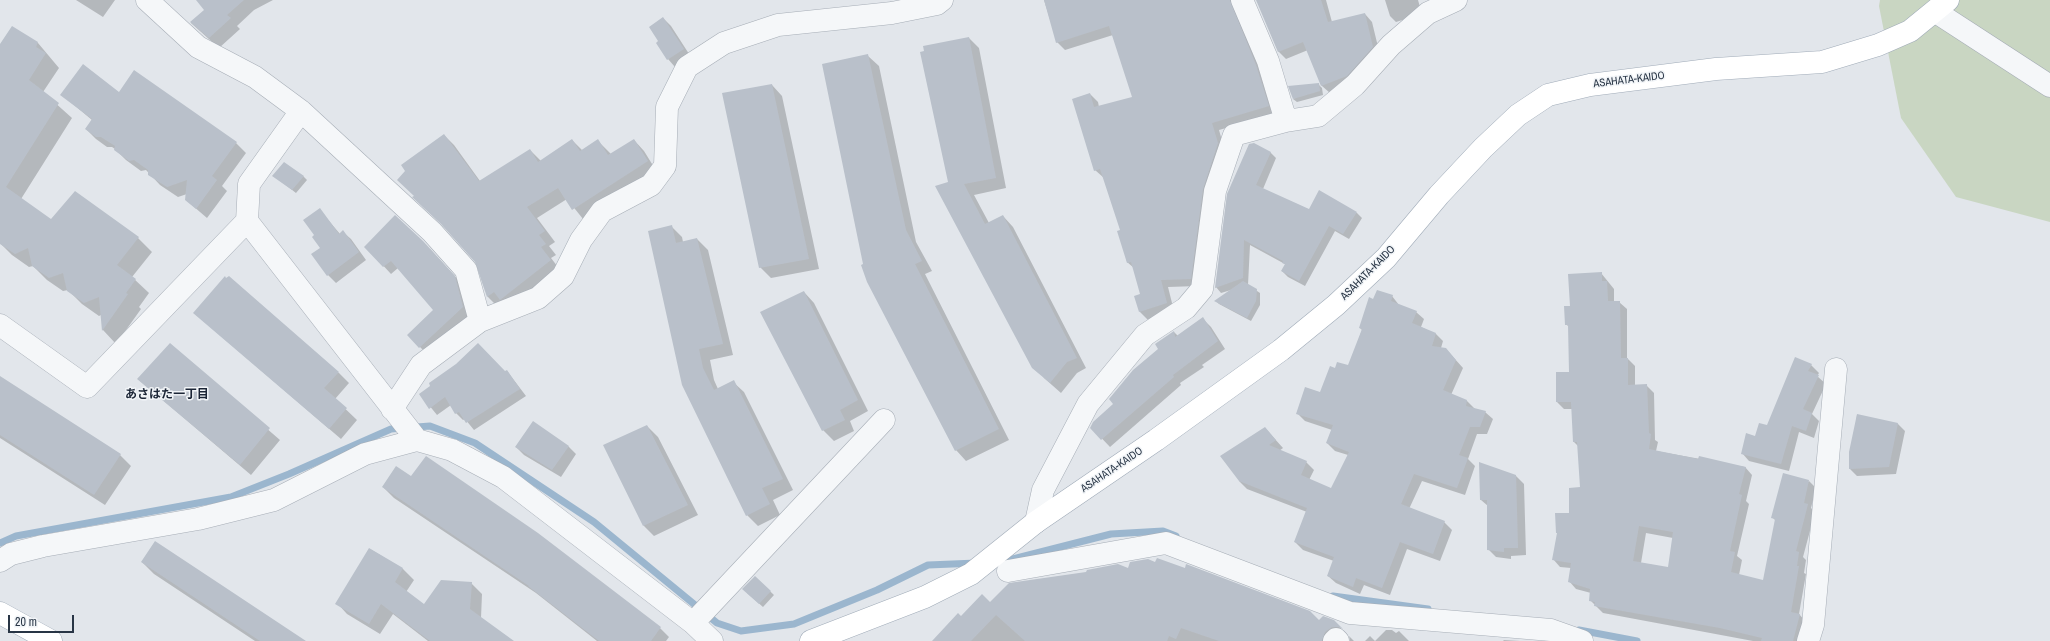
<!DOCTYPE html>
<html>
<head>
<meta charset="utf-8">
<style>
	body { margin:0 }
	#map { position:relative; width:2050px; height:641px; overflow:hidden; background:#e2e6eb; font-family:"Archivo Narrow",sans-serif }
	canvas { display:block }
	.scale { position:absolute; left:8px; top:615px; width:66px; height:18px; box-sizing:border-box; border:2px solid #283545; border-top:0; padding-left:5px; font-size:12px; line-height:14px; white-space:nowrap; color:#283545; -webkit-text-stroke:3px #f2f5f8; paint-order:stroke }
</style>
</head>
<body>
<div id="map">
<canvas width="2050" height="641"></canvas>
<div class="scale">20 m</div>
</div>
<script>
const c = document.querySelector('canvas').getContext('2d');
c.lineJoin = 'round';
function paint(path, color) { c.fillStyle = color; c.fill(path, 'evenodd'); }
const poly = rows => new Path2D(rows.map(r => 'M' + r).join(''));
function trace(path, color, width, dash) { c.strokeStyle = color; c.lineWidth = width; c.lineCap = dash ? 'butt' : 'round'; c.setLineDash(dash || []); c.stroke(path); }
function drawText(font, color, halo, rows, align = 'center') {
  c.font = font + ' "Archivo Narrow","Noto Sans JP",sans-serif'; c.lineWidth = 3; c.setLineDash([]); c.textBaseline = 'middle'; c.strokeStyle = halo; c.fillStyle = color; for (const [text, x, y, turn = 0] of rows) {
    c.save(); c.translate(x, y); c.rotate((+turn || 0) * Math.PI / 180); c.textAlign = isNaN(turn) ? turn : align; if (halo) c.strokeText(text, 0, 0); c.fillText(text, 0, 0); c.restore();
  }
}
const green = poly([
	[1880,0,2050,0,2050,222,1956,197,1901,118,1879,6]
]);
const shadow = poly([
	[76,0,115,0,103,17],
	[197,0,273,0,254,10,237,26,240,29,219,48,191,23,205,10],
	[1044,0,1240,0,1275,114,1219,130,1225,151,1198,286,1168,287,1174,311,1148,320,1140,312,1135,297,1141,294,1134,268,1127,262,1121,231,1104,178,1095,170,1090,94,1098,102,1099,107,1134,98,1113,35,1065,50,1057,42],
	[1257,0,1326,0,1332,22,1365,14,1372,22,1380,55,1330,93,1322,86,1308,50,1286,59,1278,51],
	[1385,0,1418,0,1422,14,1396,22,1390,16],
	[663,18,671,26,691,57,675,67,668,59,659,41],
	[12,28,38,43,59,68,43,92,72,118,21,199,51,220,138,238,152,252,132,277,149,293,139,307,141,309,116,344,103,330,101,315,99,316,82,304,68,290,63,291,47,280,33,266,29,267,12,255,0,243,0,46],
	[969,38,979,48,1006,188,974,195,989,223,1003,216,1013,227,1086,368,1077,373,1061,393,1044,378,949,183],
	[868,56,879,66,916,242,932,271,925,274,1009,440,966,461,956,450,864,264],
	[1318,84,1322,88,1323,95,1297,102,1293,99],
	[772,85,782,96,819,269,771,278,760,267],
	[119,94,236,143,246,153,222,186,227,191,207,218,186,200,187,194,178,197,160,185,146,170,141,171,126,160,115,149,112,147,107,147,96,139,86,129,92,120,62,95],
	[444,135,454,145,480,181,530,150,541,161,572,140,583,151,598,141,611,154,634,140,644,151,657,172,583,219,567,199,537,218,555,242,549,246,556,255,551,258,561,271,511,309,498,307,488,297,476,261],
	[1270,152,1276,158,1263,189,1310,210,1357,213,1362,218,1349,239,1335,231,1305,286,1288,277,1282,271,1286,265,1283,263,1250,245,1248,285,1260,293,1260,305,1251,321,1219,304,1216,301,1231,290,1221,293,1216,287,1228,194],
	[274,176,303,176,307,180,296,193],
	[319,209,340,234,343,232,351,239,366,260,336,283,328,275,321,248,316,235],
	[671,226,682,237,683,242,697,239,708,250,733,355,710,360,714,380,718,389,733,382,744,392,793,490,773,500,780,515,758,526,747,515,683,385],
	[366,247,430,249,462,284,470,315,427,354,408,335,434,310,398,268,391,274],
	[1601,273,1614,289,1614,302,1619,302,1627,309,1627,358,1635,366,1635,386,1646,385,1654,393,1655,440,1658,442,1656,451,1745,467,1752,475,1746,501,1749,504,1737,556,1742,560,1739,575,1764,581,1776,521,1772,517,1809,481,1816,488,1811,508,1815,512,1803,557,1806,560,1804,573,1806,574,1799,614,1806,622,1802,641,1753,641,1603,613,1590,600,1591,593,1576,589,1569,581,1571,568,1560,567,1553,559,1558,534,1557,533,1570,514,1581,488,1578,446,1574,442,1572,409,1564,409,1557,402,1571,373,1569,327,1566,324,1571,307],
	[1646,533,1673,538,1669,568,1641,563],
	[804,292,814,303,868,411,850,421,854,431,834,441,823,430],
	[1392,296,1399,305,1416,312,1424,319,1421,327,1436,334,1443,341,1441,348,1446,349,1463,368,1451,395,1467,401,1475,409,1485,412,1493,419,1487,434,1477,434,1468,459,1475,466,1465,495,1422,481,1409,509,1444,522,1452,530,1440,561,1407,549,1390,595,1364,585,1360,594,1336,583,1328,576,1334,561,1303,550,1295,542,1307,512,1247,489,1239,481,1265,428,1283,448,1279,451,1306,462,1314,470,1309,480,1332,489,1348,455,1335,451,1327,443,1332,430,1305,421,1298,414,1321,393,1335,369,1349,366,1362,330,1360,328,1374,300],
	[194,313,339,373,349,383,335,399,357,420,341,439],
	[1203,319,1211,327,1225,349,1202,365,1204,367,1180,383,1181,385,1110,447,1091,427,1115,405,1174,332,1178,336],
	[170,345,280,440,251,475,138,379],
	[1811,365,1819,373,1817,376,1826,384,1812,414,1819,421,1814,438,1799,432,1789,471,1749,461,1742,453,1755,437,1768,427],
	[507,371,526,396,474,430,465,419,463,420,456,413,451,405,437,415,420,394],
	[0,377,120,455,131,466,105,505,0,438],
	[1857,415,1898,424,1905,431,1896,474,1857,476,1850,469],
	[533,422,569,447,576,454,561,477,524,455,516,447],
	[647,426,658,437,698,515,654,536,644,526],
	[1516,476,1524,484,1526,555,1511,556,1511,559,1496,557,1488,549,1488,506,1481,500],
	[383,487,658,626,669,637,666,641,597,641,536,593,394,498],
	[370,549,403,569,414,580,406,592,424,605,471,583,482,594,481,618,513,641,428,641,393,614,380,634,347,614,337,603],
	[142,562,303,641,255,641,154,574],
	[755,577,774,595,763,607,747,593],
	[990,603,1333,621,1347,634,1341,635,1333,641,933,641,961,618],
	[1386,630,1392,630,1396,633,1399,631,1409,641,1365,641,1370,636,1375,641],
	[1349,636,1354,641,1350,641],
	[1503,640,1520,641,1521,641,1504,641]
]);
const stream = poly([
	[0,543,16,536,231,497,289,474,391,429,430,426,475,443,594,522,717,623,741,631,794,624,877,590,928,565,977,563],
	[1009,560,1111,534,1163,531,1176,536],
	[1333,596,1428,609],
	[1579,630,1637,641]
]);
const building = poly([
	[196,0,244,0,227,15,231,18,209,38,190,22,204,10],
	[1044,0,1230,0,1256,65,1269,106,1212,123,1218,143,1203,189,1191,279,1161,280,1167,303,1139,312,1134,296,1140,294,1131,262,1127,263,1117,231,1120,230,1100,169,1094,171,1072,99,1090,93,1094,107,1132,97,1109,26,1056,43],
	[1256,0,1321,0,1328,22,1365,13,1373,47,1347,76,1321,86,1303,42,1278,52],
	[663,17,684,49,667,60,656,43,658,41,649,27],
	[12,26,38,42,36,47,46,53,29,80,59,103,6,187,51,219,75,191,139,237,117,265,136,279,126,293,128,294,102,331,99,297,84,303,67,291,63,273,49,278,32,266,28,248,15,254,0,244,0,44],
	[969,37,996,178,964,184,985,224,1003,215,1077,358,1067,362,1050,383,1032,368,935,186,948,182,920,52,924,51,923,46],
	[868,54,906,230,922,261,915,264,999,429,955,451,867,282,861,265,863,264,822,64],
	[83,64,119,92,134,70,237,142,212,176,217,180,196,209,185,200,187,180,167,187,148,175,148,170,134,160,129,161,114,150,115,146,101,137,96,137,85,129,92,119,60,95],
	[1319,83,1320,91,1293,99,1288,86],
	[772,84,809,259,759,268,722,93],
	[444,134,479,181,530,149,538,162,572,139,580,151,598,139,608,155,634,139,648,161,572,210,558,188,527,207,545,231,539,235,546,244,541,247,551,260,500,300,494,292,487,297,475,262,441,224,412,197,414,196,397,180,405,171,401,165],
	[1254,143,1271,152,1256,185,1309,209,1319,190,1357,212,1343,234,1329,226,1299,281,1281,271,1285,264,1282,263,1283,261,1244,240,1243,278,1215,288,1227,194,1249,144],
	[284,162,304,176,292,190,272,176],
	[320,208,339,234,343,230,359,252,327,276,311,254,320,248,312,237,314,235,303,220],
	[395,215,423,241,455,276,463,307,419,348,407,335,433,310,391,261,383,267,364,247],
	[672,225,676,243,697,238,723,344,699,349,703,368,714,390,734,380,783,479,762,488,770,504,746,516,682,385,648,231],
	[1602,272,1602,281,1607,281,1608,301,1620,301,1621,358,1628,358,1628,385,1647,384,1649,433,1651,434,1649,449,1698,459,1699,456,1746,467,1739,494,1742,495,1730,551,1735,552,1731,572,1763,580,1775,519,1771,518,1783,473,1809,480,1804,503,1808,504,1796,551,1799,552,1797,566,1799,566,1791,612,1800,614,1793,641,1761,641,1762,638,1720,628,1594,606,1595,602,1589,601,1590,589,1568,582,1571,563,1552,560,1557,533,1556,533,1555,513,1569,513,1569,488,1580,487,1577,442,1573,442,1571,402,1556,402,1556,372,1569,372,1568,325,1565,325,1564,306,1570,306,1568,274],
	[1639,526,1673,532,1668,567,1633,561],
	[225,276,226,278,229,276,339,372,324,388,347,408,329,429,193,313],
	[1243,281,1257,289,1256,301,1247,318,1214,301],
	[1377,290,1393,295,1391,301,1417,311,1412,323,1436,333,1432,346,1446,348,1456,360,1443,390,1467,400,1466,406,1486,411,1480,427,1470,427,1459,455,1468,458,1457,488,1414,474,1401,504,1445,521,1433,554,1400,542,1382,588,1356,578,1353,587,1327,576,1334,557,1294,542,1307,508,1239,481,1220,456,1265,427,1276,440,1269,445,1307,461,1301,475,1331,488,1349,452,1326,443,1333,425,1296,414,1305,387,1320,392,1330,366,1335,368,1337,362,1348,365,1362,329,1359,328,1369,297,1373,299],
	[804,291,858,400,840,410,845,420,822,431,760,312],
	[1203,317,1218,341,1173,375,1174,377,1101,440,1090,428,1093,422,1113,404,1109,399,1133,370,1158,349,1155,344,1174,331,1175,337],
	[170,343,270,428,240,465,137,379],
	[478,343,505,371,507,370,520,389,466,423,459,412,455,414,445,397,429,409,419,394,430,386,429,383,456,364],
	[1795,357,1812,364,1808,371,1819,375,1803,409,1812,413,1806,431,1792,426,1781,464,1741,454,1746,433,1755,436,1759,423,1767,425],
	[0,376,121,454,94,495,0,435],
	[1857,414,1898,423,1889,467,1849,469,1849,452],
	[533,421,569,446,552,470,515,447],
	[647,425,688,505,643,526,603,445],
	[426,456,538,533,661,627,651,641,599,641,528,586,529,586,382,487,396,466,411,476],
	[1479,462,1516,475,1518,548,1504,548,1504,552,1487,550,1487,500,1480,500],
	[155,541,217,582,306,641,260,641,141,562],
	[369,548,403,568,395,582,424,604,441,580,472,582,470,609,514,641,430,641,381,604,369,624,335,604],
	[1157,558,1185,568,1186,564,1310,611,1319,620,1323,616,1334,620,1343,629,1339,627,1332,627,1325,632,1322,641,1219,641,1181,628,1176,639,1169,636,1167,641,1025,641,996,615,971,641,932,641,958,613,961,616,982,594,990,602,1009,583,1086,572,1087,570,1118,564,1128,568,1130,562,1148,559,1155,562],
	[755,576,771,591,759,604,742,589]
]);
const street = poly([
	[147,0,198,47,255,77,301,111,432,232,466,270,480,321],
	[1242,0,1268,61,1286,121],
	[1936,12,2050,86],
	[247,221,249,184,301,111],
	[0,325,87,387,247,221,417,440],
	[392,409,421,365,480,321,538,298,563,276,581,240,602,211,651,185,665,166,667,107,687,67,724,43,778,25,892,13,937,4,942,0],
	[1036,522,1043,490,1088,404,1145,335,1186,308,1202,289,1215,191,1234,135,1286,121,1318,116,1355,85,1391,45,1428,13,1456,0],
	[0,561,11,554,43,546,198,519,274,500,365,454,417,440,452,450,503,477,693,623,712,641],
	[1008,571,1166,543,1350,613,1551,630,1582,641],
	[693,623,884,420],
	[1334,641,1336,639,1338,641],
	[1808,641,1813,625,1836,369]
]);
const primary = poly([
	[0,613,51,641],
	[811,641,925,597,971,574,1036,522,1156,440,1281,350,1336,305,1386,258,1439,195,1483,148,1518,115,1548,95,1590,85,1716,69,1822,62,1878,45,1910,31,1948,0]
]);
const streetNames = [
	["ASAHATA-KAIDO",1629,80,-7],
	["ASAHATA-KAIDO",1368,273,-45],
	["ASAHATA-KAIDO",1112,470,-34]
];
const neighbourhoodNames = [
	["あさはた一丁目",167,395]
];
paint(green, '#c9d6c2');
paint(shadow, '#0003');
trace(stream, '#9bb6ce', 7);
paint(building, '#b9c0ca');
trace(street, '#a6adb6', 23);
trace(primary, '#a0abb8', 23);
trace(street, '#f5f7f9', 22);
trace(primary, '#fff', 22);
drawText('11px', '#283545', '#f2f5f8', streetNames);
drawText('bold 12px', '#1b2536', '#f2f5f8', neighbourhoodNames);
</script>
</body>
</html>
